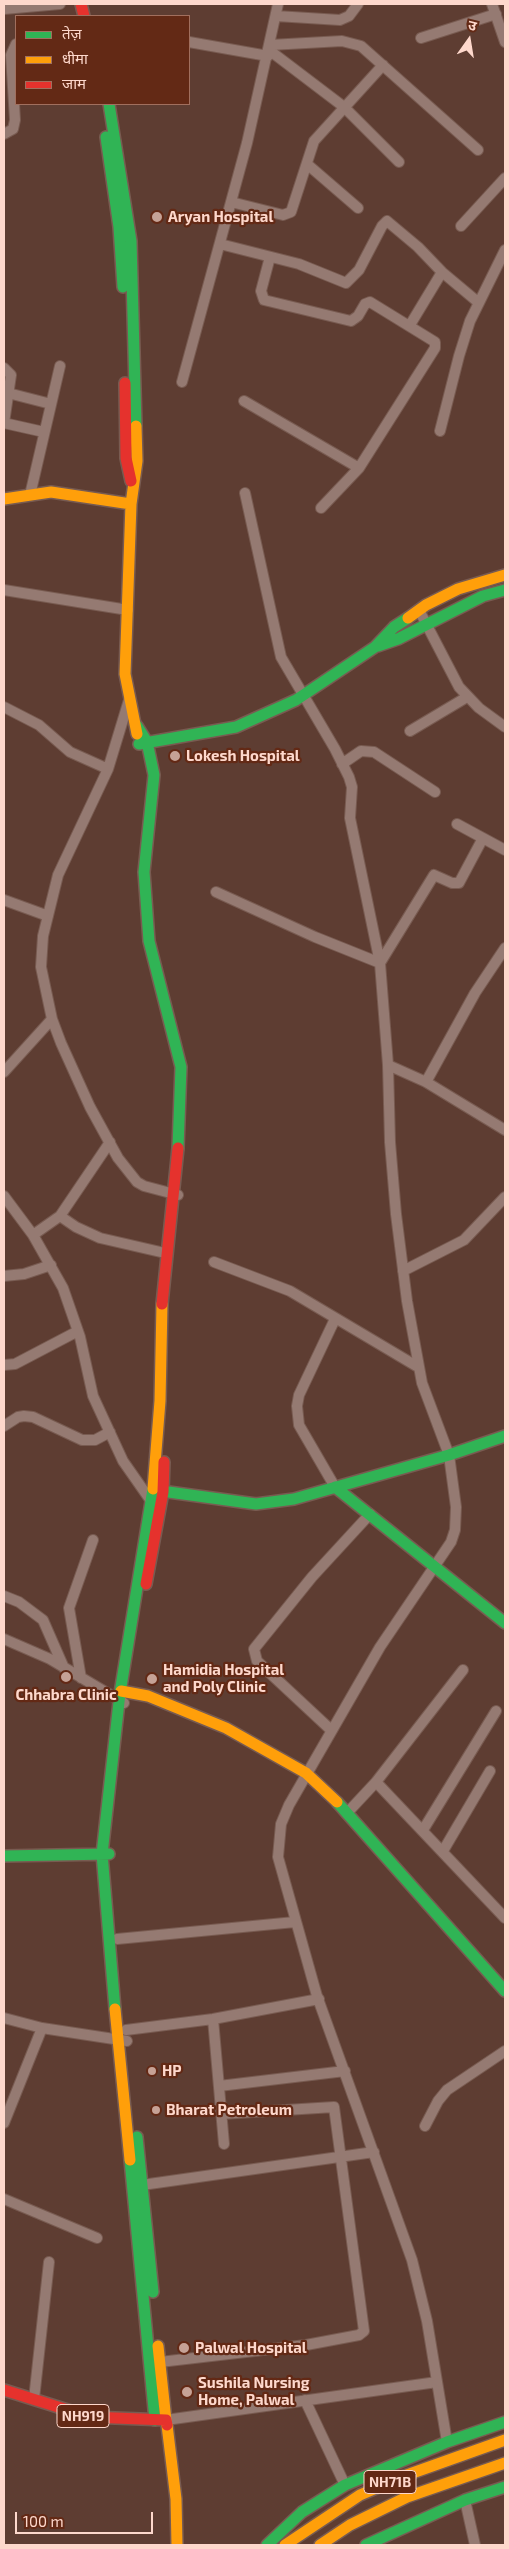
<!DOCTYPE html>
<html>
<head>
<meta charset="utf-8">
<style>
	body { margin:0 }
	#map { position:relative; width:509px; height:2549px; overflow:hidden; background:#5e3d32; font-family:"Exo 2","Noto Sans Devanagari",sans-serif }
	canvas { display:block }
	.frame { position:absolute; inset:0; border:5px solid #fed8cc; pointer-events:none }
	.legend { position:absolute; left:15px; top:15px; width:175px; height:90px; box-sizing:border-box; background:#632915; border:1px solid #a16f5e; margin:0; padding:6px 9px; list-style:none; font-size:15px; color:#fed8cc }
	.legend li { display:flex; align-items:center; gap:10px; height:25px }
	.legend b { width:25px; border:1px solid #a16f5e }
	.north { position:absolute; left:444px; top:15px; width:50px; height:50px; -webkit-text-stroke:4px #632915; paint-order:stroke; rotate:13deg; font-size:14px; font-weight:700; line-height:20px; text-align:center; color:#fed8cc }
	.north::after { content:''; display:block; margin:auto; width:18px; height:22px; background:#fed8cc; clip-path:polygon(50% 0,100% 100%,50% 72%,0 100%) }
	.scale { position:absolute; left:15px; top:2512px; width:138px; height:22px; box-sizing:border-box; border:2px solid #fed8cc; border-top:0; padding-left:6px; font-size:15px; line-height:18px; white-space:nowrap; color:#fed8cc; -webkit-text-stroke:4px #632915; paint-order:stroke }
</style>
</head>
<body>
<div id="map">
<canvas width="509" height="2549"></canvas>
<div class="frame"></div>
<ul class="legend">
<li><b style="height:6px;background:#30b455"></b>तेज़</li>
<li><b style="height:6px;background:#ff9f0a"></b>धीमा</li>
<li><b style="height:6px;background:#e5322d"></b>जाम</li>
</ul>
<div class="north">उ</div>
<div class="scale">100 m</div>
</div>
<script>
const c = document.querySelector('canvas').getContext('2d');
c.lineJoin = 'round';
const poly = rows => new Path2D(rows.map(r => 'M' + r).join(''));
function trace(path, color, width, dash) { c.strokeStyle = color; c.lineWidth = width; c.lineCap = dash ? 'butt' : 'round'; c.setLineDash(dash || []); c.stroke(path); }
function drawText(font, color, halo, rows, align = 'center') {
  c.font = font + ' "Exo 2",sans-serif'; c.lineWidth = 4.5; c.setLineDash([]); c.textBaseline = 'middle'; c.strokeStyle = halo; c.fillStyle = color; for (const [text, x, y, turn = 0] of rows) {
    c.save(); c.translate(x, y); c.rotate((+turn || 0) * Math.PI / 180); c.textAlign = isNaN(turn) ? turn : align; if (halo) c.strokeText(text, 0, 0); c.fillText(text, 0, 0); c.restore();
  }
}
const street = poly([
	[492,4,505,42],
	[4,9,60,4],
	[276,16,340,20,349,16,358,4],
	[421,38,496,14],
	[189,42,268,56],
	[270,45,342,41,361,46,478,150],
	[269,50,344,107,399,162],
	[4,134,13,129,15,120,11,55,16,44],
	[307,164,358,208],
	[231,202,283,215,291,212,314,141,383,65],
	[461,226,505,178],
	[220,244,299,264,346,283,359,270,382,226,387,221,418,247,442,272,479,303],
	[270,257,261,291,264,300,351,321,358,316,365,304,370,302,435,342,435,348,359,468,321,508],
	[410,325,442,272],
	[4,368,11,375,4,423,44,432],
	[182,382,247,143,278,4],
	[8,393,51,404],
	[244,401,359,468],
	[440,431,459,356,470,321,505,250],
	[245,493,281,657,335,749,349,777,352,787,350,818,380,963,388,1065,390,1142,396,1214,407,1301,422,1383,449,1455,456,1507,455,1530,451,1542,380,1647,289,1805,281,1824,278,1857,317,1996,412,2260,427,2321,447,2442],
	[30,495,60,366],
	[4,590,128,610],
	[419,610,459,687,479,708,505,727],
	[129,700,108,769,58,875,43,936,41,967,52,1019,61,1043,90,1107,118,1158,137,1182,144,1186,178,1195],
	[4,707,39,725,70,752,108,769],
	[410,731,467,697],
	[342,764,361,751,374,752,435,792],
	[457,824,505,850],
	[216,892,315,937,380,963,434,875,452,883,459,883,483,838],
	[4,900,48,916],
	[388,1065,426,1082,505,1130],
	[4,1072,52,1019],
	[426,1082,475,993,505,948],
	[4,1196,33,1235,63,1288,80,1337,93,1396,123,1461,151,1501,155,1502],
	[60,1216,76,1227,100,1238,165,1253],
	[33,1235,60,1216,110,1142],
	[214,1262,290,1291,418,1367],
	[403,1271,464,1240,505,1197],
	[4,1276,24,1274,51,1265],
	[4,1365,15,1364,78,1331],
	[4,1426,18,1417,24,1416,33,1417,82,1440,95,1440,110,1432],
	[335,1487,299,1425,297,1406,299,1395,335,1319],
	[4,1596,19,1602,43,1620,64,1668],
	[4,1639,50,1659,124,1703],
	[81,1678,69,1608,93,1540],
	[331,1730,257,1661,254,1649,312,1577,370,1514],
	[376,1782,505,1918],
	[348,1812,376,1782,463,1670],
	[423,1830,496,1711],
	[443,1851,490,1771],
	[117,1939,295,1922],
	[4,2018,42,2028,127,2041],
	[213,2019,224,2144],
	[126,2030,213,2019,319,1999],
	[219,2086,345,2071],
	[4,2123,42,2028],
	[425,2126,438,2101,447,2090,505,2051],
	[142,2185,374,2152],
	[4,2199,97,2238],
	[160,2362,306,2345,359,2335,364,2331,334,2107,221,2114],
	[34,2399,49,2262],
	[305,2400,345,2485],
	[166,2420,437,2382],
	[465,2500,475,2545]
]);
const fast = poly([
	[109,104,131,241,136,426],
	[106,137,119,227,123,287],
	[378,646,398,639,483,596,505,590],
	[137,726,147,742,154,775,144,872,149,941,181,1067,178,1148],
	[139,744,236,727,296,700,375,647,394,627,408,618],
	[335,1487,505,1623],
	[154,1490,256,1504,294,1499,449,1455,505,1436],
	[337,1802,505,1991],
	[4,1856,109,1854],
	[115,2009,102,1854,120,1693,153,1489],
	[137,2137,153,2292],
	[130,2160,155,2420],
	[267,2545,302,2512,345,2485,447,2442,505,2422],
	[366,2545,465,2500,505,2487]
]);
const slow = poly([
	[136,426,137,461,131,504,125,674,137,734],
	[4,499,51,492,131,504],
	[408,618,426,605,458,589,505,575],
	[153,1489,160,1401,162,1304],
	[121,1691,148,1696,226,1728,306,1773,337,1802],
	[115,2009,130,2160],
	[158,2346,166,2420],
	[167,2425,176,2499,177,2545],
	[285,2545,360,2495,404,2476,505,2440],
	[320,2545,350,2525,407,2497,505,2463]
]);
const jam = poly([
	[81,4,84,16],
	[125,383,126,458,131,481],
	[162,1304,178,1148],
	[146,1584,163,1492,164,1462],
	[4,2390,90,2417,166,2420,167,2425]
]);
const markers = [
	[157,217,6,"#c6a296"],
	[175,756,6,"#c6a296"],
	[66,1677,6,"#c6a296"],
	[152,1679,6,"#c6a296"],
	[152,2071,5,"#c6a296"],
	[156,2110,5,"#c6a296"],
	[184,2348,6,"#c6a296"],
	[187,2392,6,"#c6a296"]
];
const shields = [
	[83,2416,52],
	[390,2482,52]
];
const shieldNames = [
	["NH919",83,2416],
	["NH71B",390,2482]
];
const poiNames = [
	["Aryan Hospital",168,217],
	["Lokesh Hospital",186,756],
	["Hamidia Hospital",163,1670],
	["and Poly Clinic",163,1687],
	["Chhabra Clinic",66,1695,"center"],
	["HP",162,2071],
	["Bharat Petroleum",166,2110],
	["Palwal Hospital",195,2348],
	["Sushila Nursing",198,2383],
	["Home, Palwal",198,2400]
];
trace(street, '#785b51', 12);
trace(fast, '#785b51', 14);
trace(slow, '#785b51', 14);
trace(jam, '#785b51', 14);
trace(street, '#957a72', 10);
trace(fast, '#30b455', 11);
trace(slow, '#ff9f0a', 11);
trace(jam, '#e5322d', 11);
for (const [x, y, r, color] of markers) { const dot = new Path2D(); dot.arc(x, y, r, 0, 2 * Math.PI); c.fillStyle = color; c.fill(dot); trace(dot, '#632915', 2); }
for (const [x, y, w] of shields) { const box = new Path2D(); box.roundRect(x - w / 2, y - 11.5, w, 23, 4); c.fillStyle = '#632915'; c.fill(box); trace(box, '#fed8cc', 1); }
drawText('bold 14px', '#fed8cc', null, shieldNames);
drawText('bold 15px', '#fed8cc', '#632915', poiNames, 'left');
</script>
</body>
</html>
